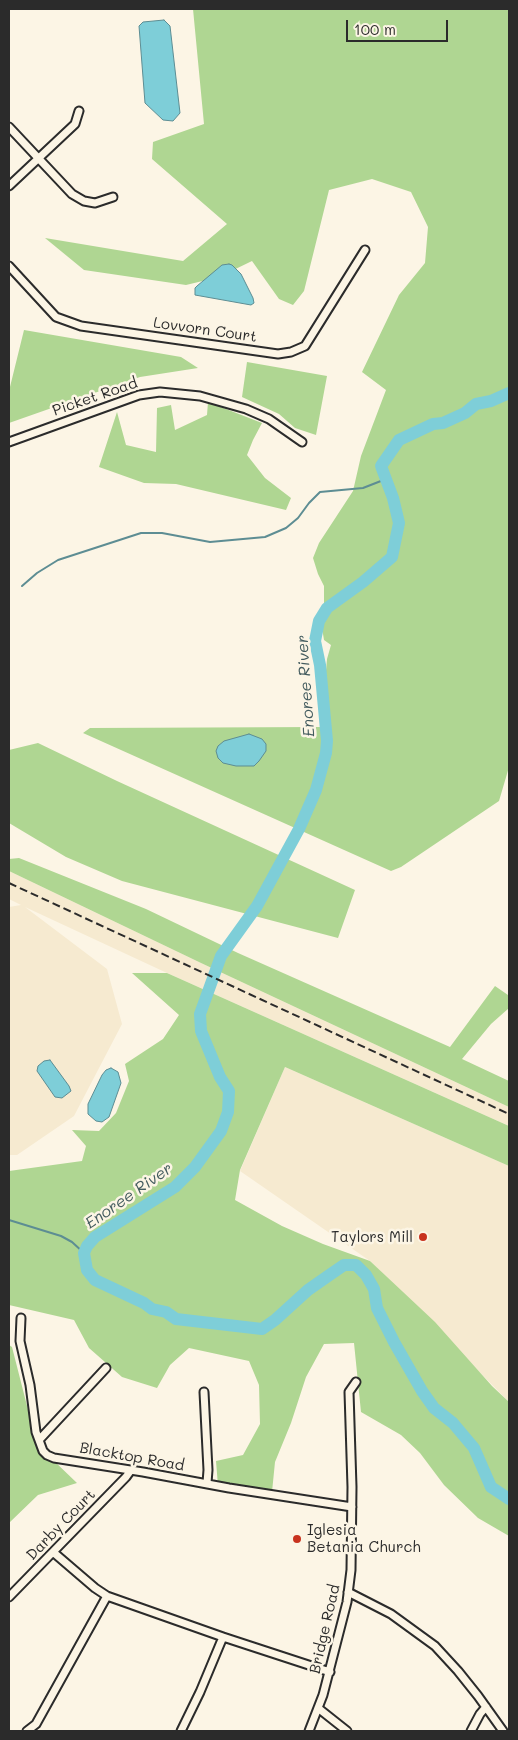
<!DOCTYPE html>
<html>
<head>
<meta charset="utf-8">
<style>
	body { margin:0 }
	#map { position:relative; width:518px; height:1740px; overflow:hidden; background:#fcf5e5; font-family:Mali,sans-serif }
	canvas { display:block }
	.frame { position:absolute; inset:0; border:10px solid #2b2b2b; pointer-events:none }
	.scale { position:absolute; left:346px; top:20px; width:102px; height:22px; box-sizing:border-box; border:2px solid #2b2b2b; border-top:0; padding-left:6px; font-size:15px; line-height:18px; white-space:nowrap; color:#2b2b2b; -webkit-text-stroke:4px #fcf5e5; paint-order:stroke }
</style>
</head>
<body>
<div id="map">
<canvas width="518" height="1740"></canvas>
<div class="frame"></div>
<div class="scale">100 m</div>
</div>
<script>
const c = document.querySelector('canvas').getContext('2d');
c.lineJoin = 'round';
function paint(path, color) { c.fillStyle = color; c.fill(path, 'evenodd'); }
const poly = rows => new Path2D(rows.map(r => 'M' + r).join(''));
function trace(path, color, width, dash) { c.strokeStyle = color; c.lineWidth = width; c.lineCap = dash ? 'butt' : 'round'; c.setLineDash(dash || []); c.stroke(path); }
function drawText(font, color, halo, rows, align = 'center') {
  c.font = font + ' Mali,sans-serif'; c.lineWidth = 5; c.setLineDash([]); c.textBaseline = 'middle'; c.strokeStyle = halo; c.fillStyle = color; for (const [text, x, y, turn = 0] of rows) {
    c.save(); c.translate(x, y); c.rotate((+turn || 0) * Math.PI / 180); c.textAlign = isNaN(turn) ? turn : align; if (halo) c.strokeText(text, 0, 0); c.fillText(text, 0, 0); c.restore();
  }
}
const built = poly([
	[9,871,201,963,509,1107,509,1126,167,973,25,907,107,969,122,1024,74,1116,17,1155,9,1155,9,907,21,905,9,899],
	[285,1067,509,1166,509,1402,370,1261,240,1171]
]);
const green = poly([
	[193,9,509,9,509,767,499,801,401,867,391,871,83,733,90,728,321,727,327,659,331,645,324,640,321,622,324,603,324,586,318,574,313,558,319,543,353,491,361,456,386,390,362,372,399,295,425,263,428,227,411,192,372,179,329,190,304,291,293,305,279,299,252,261,219,277,186,285,84,270,45,238,183,261,227,224,152,159,153,142,204,124],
	[24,330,181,357,198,368,140,377,9,423,9,391],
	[247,362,327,376,316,435,295,428,279,414,242,397],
	[208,402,262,423,253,440,247,455,265,478,291,498,286,510,176,484,144,483,99,467,117,412,126,445,156,452,157,408,171,405,175,430,207,415],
	[38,743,117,781,355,890,338,938,122,881,66,857,9,823,9,750],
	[19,858,146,909,238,953,450,1047,495,986,508,995,509,994,509,1008,491,1024,462,1059,509,1081,509,1107,201,963,9,871,9,859],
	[132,973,167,973,509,1126,509,1166,285,1067,240,1170,235,1200,282,1226,323,1244,370,1261,435,1322,492,1386,509,1402,509,1536,478,1518,444,1485,420,1453,401,1435,361,1412,354,1343,324,1344,306,1377,291,1423,275,1462,272,1492,218,1486,216,1461,243,1455,260,1424,259,1385,249,1361,189,1348,170,1365,157,1388,122,1377,89,1348,74,1320,9,1305,9,1171,82,1161,86,1146,72,1130,99,1131,116,1113,129,1081,125,1064,163,1039,179,1015],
	[9,1345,12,1347,38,1449,52,1459,77,1483,38,1495,9,1523]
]);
const water = poly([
	[164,20,170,26,180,113,173,121,163,120,145,103,139,26,143,22,164,20],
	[229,264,232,265,241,274,253,298,254,303,251,305,195,295,195,288,197,286,222,265,229,264],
	[249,734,262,739,266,744,266,751,259,761,254,766,236,766,223,763,218,758,216,751,218,746,224,741,249,734],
	[50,1060,69,1086,71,1091,62,1098,55,1097,37,1071,38,1066,44,1061,50,1060],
	[111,1068,118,1072,121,1083,109,1117,102,1122,96,1121,88,1114,88,1104,102,1075,106,1070,111,1068]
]);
const stream = poly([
	[22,586,37,573,58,560,141,533,162,533,210,542,265,537,286,528,298,518,309,503,320,492,363,488,386,479],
	[9,1220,61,1236,72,1242,84,1253]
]);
const river = poly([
	[509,393,491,401,476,404,465,413,443,423,433,424,399,440,381,466,393,498,399,523,392,557,363,582,327,608,319,621,315,641,320,665,327,741,326,753,316,790,299,829,257,906,221,956,200,1014,201,1031,220,1077,229,1091,228,1112,221,1131,195,1167,175,1187,95,1237,87,1246,84,1253,87,1270,95,1280,144,1303,152,1309,166,1312,176,1319,262,1329,275,1320,308,1290,328,1276,344,1265,356,1265,366,1275,374,1289,377,1308,394,1342,422,1391,434,1408,453,1423,474,1448,491,1487,509,1499]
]);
const street = poly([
	[9,127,72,194,84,201,95,203,113,197],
	[9,186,75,124,79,111],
	[9,266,56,317,81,326,278,354,291,352,305,346,365,250],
	[9,442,139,395,160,392,200,396,246,409,269,419,302,442],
	[21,1318,20,1341,30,1385,36,1432,43,1451,47,1455,54,1458,143,1472,229,1488,352,1507],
	[204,1392,208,1470,207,1483],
	[39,1440,106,1368],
	[53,1552,95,1588,107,1596,223,1637],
	[348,1592,391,1614,435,1646,458,1671,478,1696,503,1731],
	[9,1597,126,1477,131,1470],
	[318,1708,347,1731],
	[27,1731,36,1724,107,1596],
	[181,1731,200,1692,223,1637,330,1672],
	[309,1731,323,1695,347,1602,351,1570,352,1487,349,1392,356,1382],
	[471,1731,480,1714,486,1707]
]);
const rail = poly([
	[9,883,509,1114]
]);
const markers = [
	[423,1237,5,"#c8321e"],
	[297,1539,5,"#c8321e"]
];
const streetNames = [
	["Lovvorn Court",205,330,8],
	["Picket Road",95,397,-19],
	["Blacktop Road",132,1457,10],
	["Darby Court",61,1525,-46],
	["Bridge Road",325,1629,-77]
];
const poiNames = [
	["Taylors Mill",413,1237],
	["Iglesia",307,1530,"left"],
	["Betania Church",307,1547,"left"]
];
const waterNames = [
	["Enoree River",306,686,-94],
	["Enoree River",129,1196,-35]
];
paint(built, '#f6ead0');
paint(green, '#afd692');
paint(water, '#7eced8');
trace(water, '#5d8d93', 1);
trace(stream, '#5d8d93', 2);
trace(river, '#7eced8', 12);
trace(street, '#2b2b2b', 11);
trace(street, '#fcf5e5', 7);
trace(rail, '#2b2b2b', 2, [8, 4]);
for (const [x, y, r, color] of markers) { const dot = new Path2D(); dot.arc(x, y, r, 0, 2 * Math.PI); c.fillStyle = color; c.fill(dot); trace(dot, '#fcf5e5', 2); }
drawText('15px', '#2b2b2b', '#fcf5e5', streetNames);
drawText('15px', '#2b2b2b', '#fcf5e5', poiNames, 'right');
drawText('italic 16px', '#445c5f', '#fcf5e5', waterNames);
</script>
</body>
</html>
